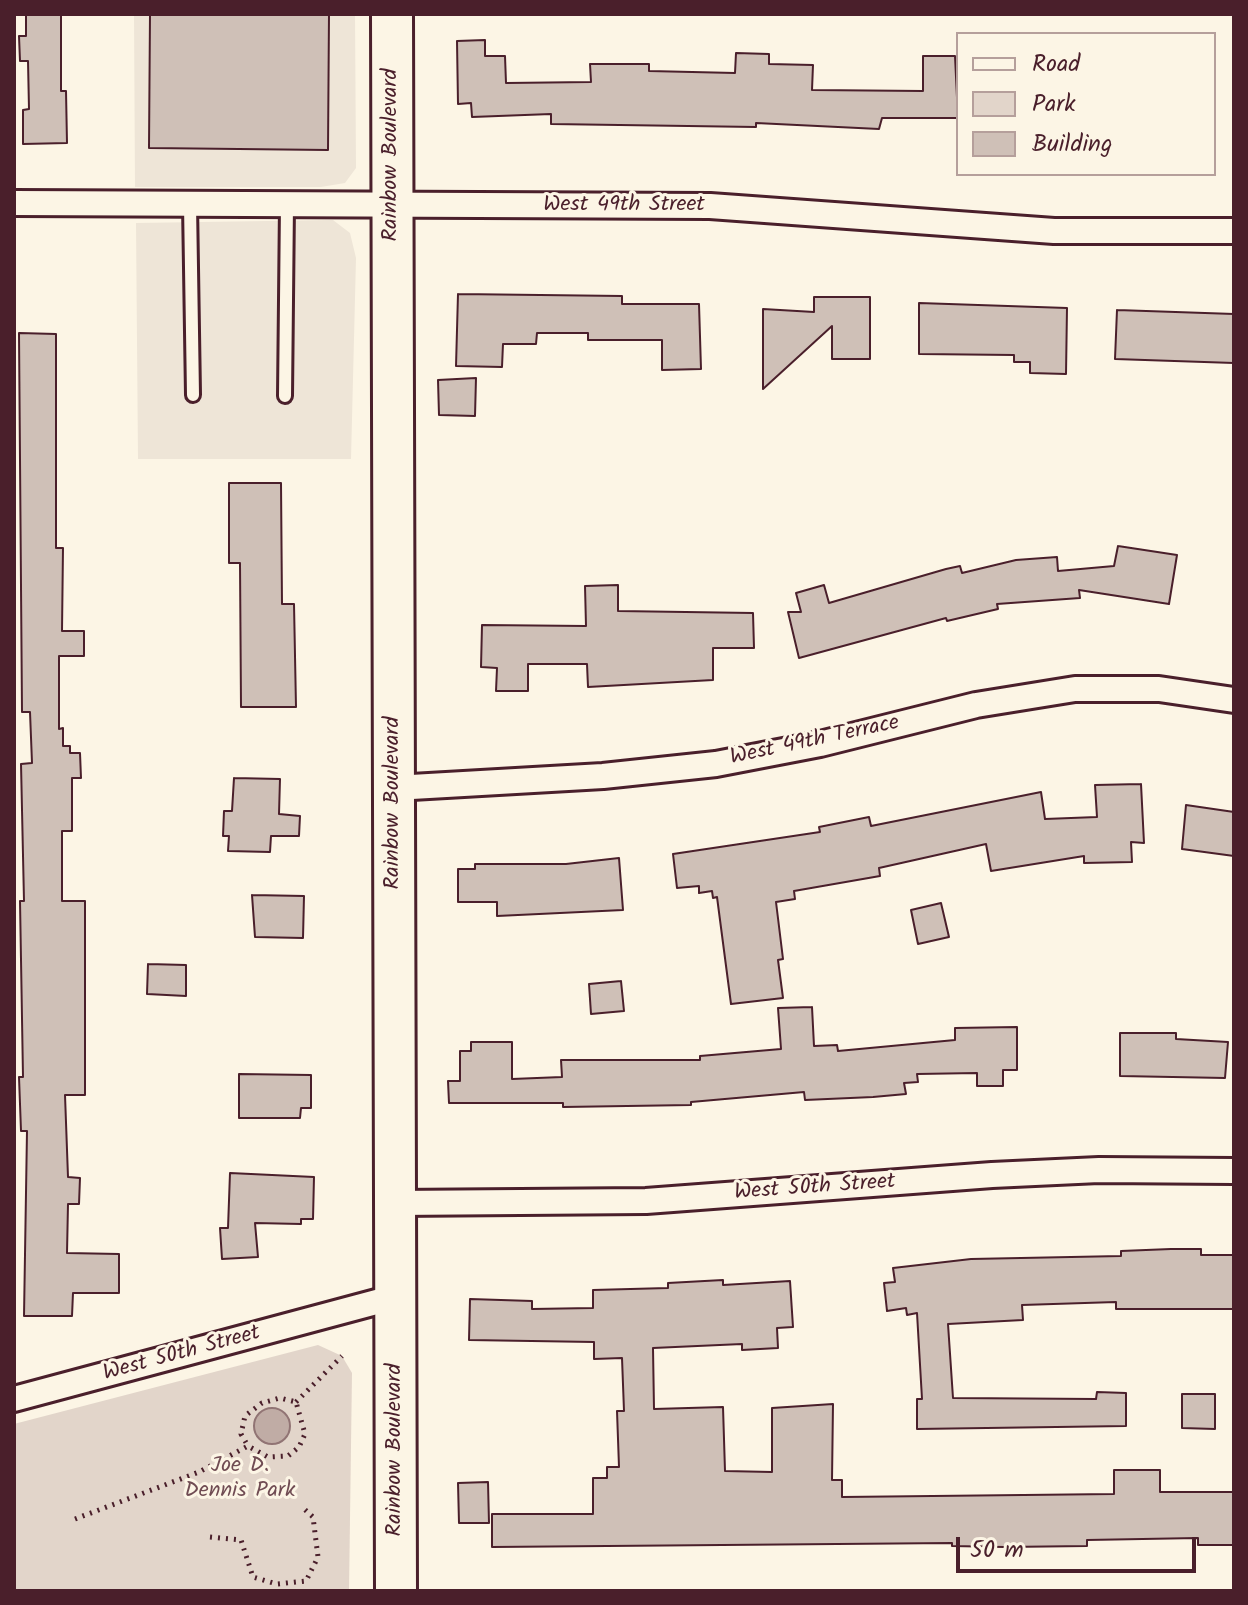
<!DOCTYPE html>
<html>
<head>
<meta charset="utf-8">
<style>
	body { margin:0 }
	#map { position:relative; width:1248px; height:1605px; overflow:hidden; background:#fcf5e5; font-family:Kalam,sans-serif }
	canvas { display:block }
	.frame { position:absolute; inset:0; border:16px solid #4a1f2b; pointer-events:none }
	.legend { position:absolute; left:956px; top:32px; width:260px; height:144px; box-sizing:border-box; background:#fcf5e5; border:2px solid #b59f9b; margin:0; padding:10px 14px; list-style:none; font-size:24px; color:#4a1f2b }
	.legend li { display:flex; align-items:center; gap:16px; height:40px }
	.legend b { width:40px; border:2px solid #b59f9b }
	.scale { position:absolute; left:956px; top:1537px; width:240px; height:36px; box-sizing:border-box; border:4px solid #4a1f2b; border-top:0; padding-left:10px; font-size:24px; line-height:28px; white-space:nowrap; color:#4a1f2b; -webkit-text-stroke:6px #fcf5e5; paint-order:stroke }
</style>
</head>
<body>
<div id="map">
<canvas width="1248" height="1605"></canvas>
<div class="frame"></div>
<ul class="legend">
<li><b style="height:10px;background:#fcf5e5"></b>Road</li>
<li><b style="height:22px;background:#e2d5ca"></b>Park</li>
<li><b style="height:22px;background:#cfc0b7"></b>Building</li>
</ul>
<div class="scale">50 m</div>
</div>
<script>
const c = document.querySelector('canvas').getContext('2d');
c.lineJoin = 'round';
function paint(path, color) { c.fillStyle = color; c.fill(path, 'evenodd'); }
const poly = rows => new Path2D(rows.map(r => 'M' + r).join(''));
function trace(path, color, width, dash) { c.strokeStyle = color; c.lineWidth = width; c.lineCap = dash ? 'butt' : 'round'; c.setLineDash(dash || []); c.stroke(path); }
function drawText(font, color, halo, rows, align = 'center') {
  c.font = font + ' Kalam,sans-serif'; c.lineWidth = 6; c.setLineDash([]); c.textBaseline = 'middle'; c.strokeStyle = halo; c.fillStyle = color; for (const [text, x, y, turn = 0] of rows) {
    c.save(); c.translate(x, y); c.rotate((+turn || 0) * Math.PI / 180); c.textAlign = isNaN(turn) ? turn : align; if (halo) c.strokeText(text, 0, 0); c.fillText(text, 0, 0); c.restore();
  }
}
const built = poly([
	[134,14,355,14,356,168,345,183,321,187,135,187],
	[333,220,350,233,356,258,351,459,138,459,136,223]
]);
const green = poly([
	[318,1345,342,1356,352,1373,349,1591,14,1591,14,1424]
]);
const water = poly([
	'254 1426a18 18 0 1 1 36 0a18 18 0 1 1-36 0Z'
]);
const building = poly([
	[26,14,61,14,61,91,66,91,67,143,23,144,23,110,29,109,28,61,20,61,19,36,26,36,26,14],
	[150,14,329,14,328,150,149,148,150,14],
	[485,40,485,56,505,56,506,83,591,82,590,64,649,64,649,71,735,73,736,53,769,54,769,64,813,65,812,90,923,91,923,56,955,56,958,118,882,118,879,129,756,123,756,127,551,124,551,114,472,117,471,103,458,104,457,41,485,40],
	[458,294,622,296,622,304,699,304,701,369,662,370,662,340,588,340,588,333,537,333,536,344,503,344,502,367,456,366,458,294],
	[814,297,870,297,870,359,832,359,832,326,763,389,763,309,814,312,814,297],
	[919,303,1067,308,1066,374,1030,373,1030,362,1014,362,1014,355,919,354,919,303],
	[1117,310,1234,314,1234,363,1115,359,1117,310],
	[19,333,56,334,56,548,63,548,62,631,84,631,84,656,59,656,59,729,63,728,63,746,70,746,70,753,80,753,81,778,72,778,72,831,62,831,62,901,85,901,85,1095,65,1095,68,1177,80,1178,79,1204,68,1204,67,1253,119,1254,119,1293,73,1293,72,1316,24,1316,27,1131,21,1131,19,1077,23,1077,20,901,24,901,21,764,32,763,30,712,22,712,19,333],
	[476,378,475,416,439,415,438,380,476,378],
	[229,483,281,483,282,604,294,604,296,707,241,707,240,563,229,563,229,483],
	[1118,546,1177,555,1169,604,1079,590,1080,598,997,604,998,609,947,621,946,618,799,658,788,612,801,612,796,593,824,585,829,603,946,569,960,566,962,573,1016,560,1057,557,1058,571,1114,566,1118,546],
	[618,585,618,611,753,613,754,648,713,648,713,680,588,687,587,664,528,664,528,691,496,691,497,668,481,667,482,625,586,626,585,586,618,585],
	[234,778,280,779,279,814,300,816,299,836,271,836,270,852,228,851,229,836,223,836,224,811,232,811,234,778],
	[1141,784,1144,843,1131,842,1132,862,1084,863,1084,856,991,871,986,844,879,868,880,876,794,891,795,899,776,902,783,959,778,960,783,998,731,1004,717,897,713,898,712,891,699,893,699,886,677,888,673,854,820,832,819,827,869,817,871,826,1041,792,1045,819,1097,817,1095,785,1141,784],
	[1186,805,1234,812,1234,856,1182,849,1186,805],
	[619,858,623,910,497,916,497,902,458,902,458,869,475,869,475,864,566,864,619,858],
	[252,895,304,896,303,938,255,937,252,895],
	[941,903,949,937,918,944,911,910,941,903],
	[148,964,186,965,186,996,147,994,148,964],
	[621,981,624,1011,591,1014,589,984,621,981],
	[812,1007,814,1046,837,1045,838,1051,955,1040,955,1028,1017,1027,1017,1070,1003,1070,1003,1086,977,1086,977,1073,917,1074,918,1082,904,1083,906,1094,873,1097,805,1100,804,1092,691,1102,691,1105,563,1107,563,1103,449,1103,448,1081,460,1081,460,1051,471,1051,471,1042,512,1042,512,1079,562,1077,561,1060,700,1060,700,1056,781,1049,778,1008,812,1007],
	[1120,1033,1176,1033,1176,1039,1228,1042,1225,1078,1120,1076,1120,1033],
	[239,1074,311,1075,311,1108,301,1108,300,1118,239,1118,239,1074],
	[230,1173,314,1177,313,1219,301,1219,301,1224,255,1223,258,1257,222,1259,220,1228,228,1228,230,1173],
	[1171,1249,1201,1249,1201,1255,1233,1255,1233,1309,1116,1309,1116,1302,1022,1305,1023,1320,948,1324,953,1398,1096,1399,1097,1392,1126,1393,1126,1426,917,1429,917,1399,922,1399,917,1313,907,1315,906,1308,887,1311,884,1283,895,1282,893,1268,971,1259,1121,1256,1121,1251,1171,1249],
	[723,1280,723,1285,790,1281,793,1327,777,1328,778,1348,742,1350,742,1344,653,1348,654,1409,723,1407,725,1471,772,1472,772,1408,833,1404,832,1480,842,1480,842,1497,1114,1494,1114,1470,1160,1470,1160,1492,1234,1492,1234,1545,1198,1545,1198,1538,1087,1540,1087,1546,1004,1547,952,1546,952,1543,492,1547,492,1514,593,1514,593,1478,607,1478,607,1467,619,1467,617,1411,624,1411,622,1358,594,1359,594,1342,469,1340,470,1299,532,1301,532,1309,593,1308,593,1290,668,1288,668,1283,723,1280],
	[1182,1394,1215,1394,1215,1429,1182,1428,1182,1394],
	[488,1482,489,1523,459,1523,458,1483,488,1482]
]);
const path = poly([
	[296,1402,342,1356],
	[75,1519,199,1472,248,1446,241,1434,245,1416,262,1403,280,1398,296,1402,305,1434,299,1447,288,1456,268,1457,248,1446],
	[210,1537,241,1540,253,1577,277,1584,306,1581,318,1557,313,1517,302,1507]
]);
const lane = poly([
	[190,204,193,395],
	[285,396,287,204]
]);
const street = poly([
	[14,203,710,206,1054,231,1234,231],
	[394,788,603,776,716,764,820,744,976,705,1075,689,1159,689,1234,700],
	[395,1203,646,1201,992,1175,1099,1170,1234,1171],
	[14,1399,395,1297]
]);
const primary = poly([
	[392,14,396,1591]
]);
const streetNames = [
	["Rainbow Boulevard",392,155,-90],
	["West 49th Street",624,206],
	["West 49th Terrace",815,742,-12],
	["Rainbow Boulevard",394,803,-90],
	["West 50th Street",815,1189,-4],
	["West 50th Street",182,1355,-15],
	["Rainbow Boulevard",396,1450,-90]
];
const parkNames = [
	["Joe D.",240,1467],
	["Dennis Park",240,1492]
];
paint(built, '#eee5d7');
paint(green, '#e2d5ca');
paint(water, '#c0aca5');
trace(water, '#917474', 2);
paint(building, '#cfc0b7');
trace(building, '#4a1f2b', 2);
trace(lane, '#4a1f2b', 18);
trace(street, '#4a1f2b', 30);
trace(primary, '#4a1f2b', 46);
trace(path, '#4a1f2b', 5, [2, 6]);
trace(lane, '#fcf5e5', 12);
trace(street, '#fcf5e5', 24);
trace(primary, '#fcf5e5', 40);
drawText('22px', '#4a1f2b', '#fcf5e5', streetNames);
drawText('22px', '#704c53', '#fcf5e5', parkNames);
</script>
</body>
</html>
